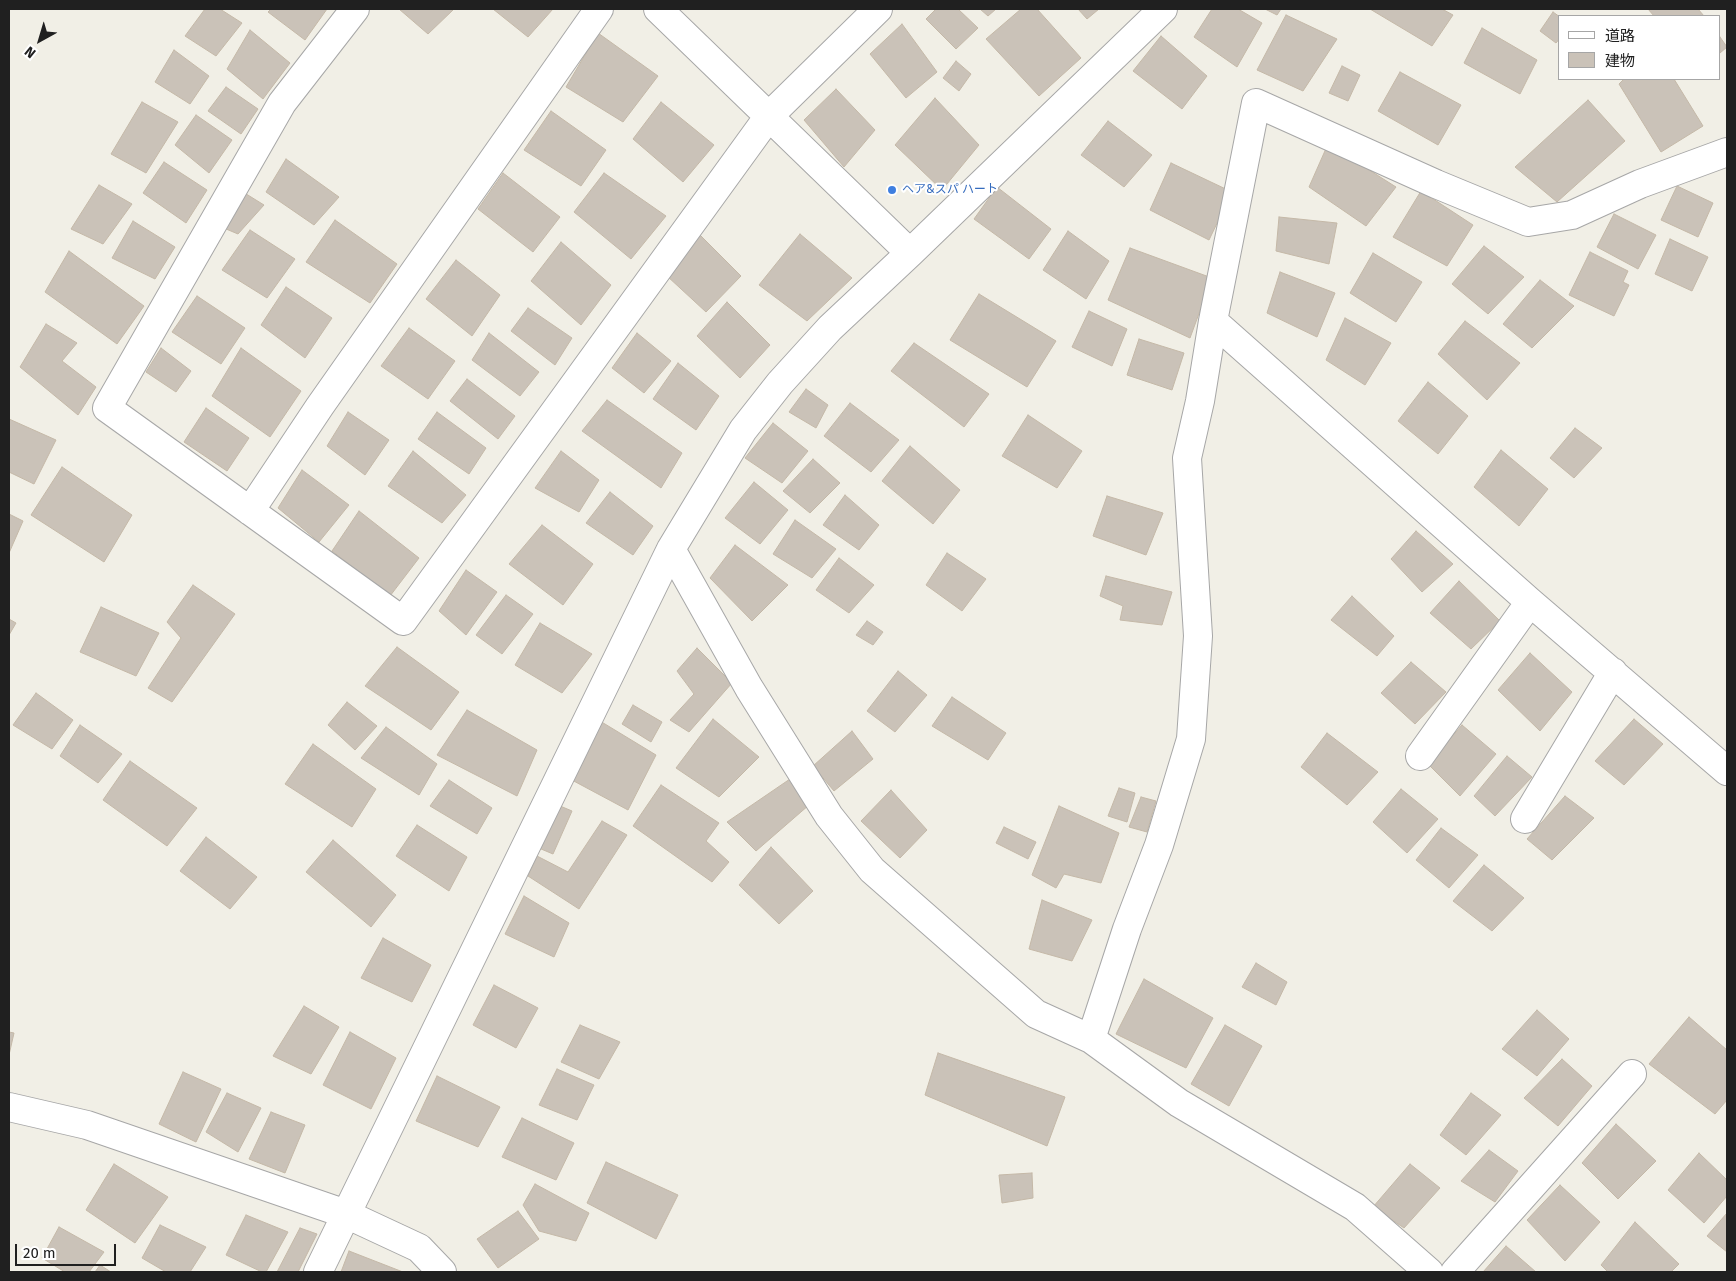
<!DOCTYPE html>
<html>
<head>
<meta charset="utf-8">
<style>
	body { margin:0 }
	#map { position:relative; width:1736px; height:1281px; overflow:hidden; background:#f1efe6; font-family:"Fira Sans","Noto Sans JP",sans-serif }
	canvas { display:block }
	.frame { position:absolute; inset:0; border:10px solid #202020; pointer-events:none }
	.legend { position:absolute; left:1558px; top:15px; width:162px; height:65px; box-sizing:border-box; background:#fff; border:1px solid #a6a6a6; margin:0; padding:6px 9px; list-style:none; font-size:15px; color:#202020 }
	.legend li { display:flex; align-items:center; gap:10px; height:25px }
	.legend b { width:25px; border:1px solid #a6a6a6 }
	.north { position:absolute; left:15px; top:15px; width:50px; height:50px; -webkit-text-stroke:4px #fff; paint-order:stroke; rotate:219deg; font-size:14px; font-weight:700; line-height:20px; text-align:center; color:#202020 }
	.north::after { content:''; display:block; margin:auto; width:18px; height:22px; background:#202020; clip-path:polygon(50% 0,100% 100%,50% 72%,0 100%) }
	.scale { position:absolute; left:15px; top:1244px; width:101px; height:22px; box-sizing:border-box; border:2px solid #202020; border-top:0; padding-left:6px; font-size:15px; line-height:18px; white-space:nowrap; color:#202020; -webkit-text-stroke:4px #fff; paint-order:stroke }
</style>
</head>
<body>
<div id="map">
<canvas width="1736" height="1281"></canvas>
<div class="frame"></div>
<ul class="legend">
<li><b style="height:6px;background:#fff"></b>道路</li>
<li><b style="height:14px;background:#cac2b8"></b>建物</li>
</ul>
<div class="north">N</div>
<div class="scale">20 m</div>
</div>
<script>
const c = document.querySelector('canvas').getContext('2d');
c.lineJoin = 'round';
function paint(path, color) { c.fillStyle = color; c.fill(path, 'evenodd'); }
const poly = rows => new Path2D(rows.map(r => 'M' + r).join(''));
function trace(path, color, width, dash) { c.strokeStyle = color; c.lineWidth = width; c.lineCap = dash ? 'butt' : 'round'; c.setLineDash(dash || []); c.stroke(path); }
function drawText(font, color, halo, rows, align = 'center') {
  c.font = font + ' "Fira Sans","Noto Sans JP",sans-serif'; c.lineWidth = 4; c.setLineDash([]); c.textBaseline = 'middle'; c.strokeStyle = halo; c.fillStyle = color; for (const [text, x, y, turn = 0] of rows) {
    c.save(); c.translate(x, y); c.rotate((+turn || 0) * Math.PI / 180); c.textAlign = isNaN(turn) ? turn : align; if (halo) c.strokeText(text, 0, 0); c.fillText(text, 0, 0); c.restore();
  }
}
const building = poly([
	[205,9,220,9,242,23,216,56,185,36,205,9],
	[271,9,327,9,305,40,268,12,271,9],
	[399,9,454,9,428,34,399,9],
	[493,9,553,9,528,37,493,9],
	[936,9,958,9,978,28,956,49,926,19,936,9],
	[980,9,996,9,988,16,980,9],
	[1021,9,1037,9,1081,58,1039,96,986,39,1021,9],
	[1078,9,1099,9,1087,19,1078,9],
	[1212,9,1238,9,1262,23,1237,67,1194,37,1212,9],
	[1265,9,1281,9,1277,15,1265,9],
	[1370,9,1442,9,1453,15,1432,46,1370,9],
	[1648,9,1698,9,1704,16,1654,16,1648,9],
	[1553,12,1560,17,1560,38,1556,43,1540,31,1553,12],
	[1286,15,1337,39,1303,91,1257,70,1286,15],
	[902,24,937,72,906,98,870,54,902,24],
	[1482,28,1537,60,1520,94,1464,63,1482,28],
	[250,30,290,63,263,99,227,69,250,30],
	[598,33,658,76,623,122,566,87,598,33],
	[1161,36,1207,76,1182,109,1133,71,1161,36],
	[1720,37,1727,47,1720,53,1720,37],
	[174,50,209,76,190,104,155,82,174,50],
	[956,61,971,74,959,91,943,78,956,61],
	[1342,66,1360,75,1348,101,1329,93,1342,66],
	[1400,72,1461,105,1438,145,1378,111,1400,72],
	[1624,79,1674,79,1703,126,1661,152,1619,84,1624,79],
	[226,87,258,109,241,134,208,111,226,87],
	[836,89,875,130,844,167,804,120,836,89],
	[935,98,979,145,942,190,895,145,935,98],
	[1588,100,1625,141,1557,202,1515,167,1588,100],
	[142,102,178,122,146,173,111,154,142,102],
	[661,102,714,145,683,182,633,139,661,102],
	[551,111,606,150,581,186,524,150,551,111],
	[196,115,232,140,209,173,175,145,196,115],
	[1108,121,1152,155,1124,187,1081,155,1108,121],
	[1328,144,1396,187,1366,226,1309,187,1328,144],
	[286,159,339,197,314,225,266,192,286,159],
	[164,162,207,190,186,223,143,193,164,162],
	[1171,163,1232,192,1209,240,1150,210,1171,163],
	[503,173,560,217,533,252,478,209,503,173],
	[604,173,666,216,631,259,574,212,604,173],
	[99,185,132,204,103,244,71,229,99,185],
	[1677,186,1713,203,1698,237,1661,220,1677,186],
	[997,187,1051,229,1029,259,974,219,997,187],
	[1421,191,1473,225,1447,266,1393,237,1421,191],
	[243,192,264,205,238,234,219,226,243,192],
	[1614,214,1656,235,1638,269,1597,247,1614,214],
	[1279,217,1337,223,1329,264,1276,251,1279,217],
	[335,220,397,264,370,303,306,262,335,220],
	[133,221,175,247,155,279,112,258,133,221],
	[250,230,295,259,267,298,222,270,250,230],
	[1068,231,1109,261,1086,299,1043,270,1068,231],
	[800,234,852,278,807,321,759,285,800,234],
	[700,235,741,276,706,312,667,276,700,235],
	[1670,239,1708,257,1692,291,1655,274,1670,239],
	[561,242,611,285,581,325,531,281,561,242],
	[1484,246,1524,277,1488,314,1452,284,1484,246],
	[1130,248,1212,278,1190,338,1108,300,1130,248],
	[69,251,144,306,117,344,45,292,69,251],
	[1590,252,1628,271,1623,282,1629,285,1614,316,1569,295,1590,252],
	[1373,253,1422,282,1396,322,1350,293,1373,253],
	[456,260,500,295,472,336,426,299,456,260],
	[1280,272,1335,293,1317,337,1267,313,1280,272],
	[1540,280,1574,306,1532,348,1503,324,1540,280],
	[286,287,332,318,305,358,261,325,286,287],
	[979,294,1056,341,1027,387,950,340,979,294],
	[197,296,245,328,221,364,172,332,197,296],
	[727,302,770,345,740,378,697,336,727,302],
	[528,308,572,338,555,365,511,331,528,308],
	[1089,311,1127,329,1112,366,1072,347,1089,311],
	[1345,318,1391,343,1365,385,1326,360,1345,318],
	[1465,321,1520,363,1487,400,1438,354,1465,321],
	[46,324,77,343,62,361,96,387,78,415,20,367,46,324],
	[409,328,455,361,428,399,381,366,409,328],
	[489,333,539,372,520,396,472,360,489,333],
	[637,333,671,361,644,393,612,368,637,333],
	[1139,339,1184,353,1172,390,1127,375,1139,339],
	[914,343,989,394,964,427,891,371,914,343],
	[161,348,191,371,176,392,146,372,161,348],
	[241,348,301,391,270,437,212,396,241,348],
	[678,363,719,396,696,430,653,399,678,363],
	[467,379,515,416,498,439,450,401,467,379],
	[1428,382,1468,416,1438,454,1398,421,1428,382],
	[806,389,828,405,816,428,789,412,806,389],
	[607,400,682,453,661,488,582,431,607,400],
	[850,403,899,440,871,472,824,436,850,403],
	[206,408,249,438,227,471,184,442,206,408],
	[348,412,389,440,365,475,327,446,348,412],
	[437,412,486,448,469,474,418,439,437,412],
	[1028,415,1082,451,1057,488,1002,456,1028,415],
	[9,419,56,440,34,484,9,472,9,419],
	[773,423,808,451,782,483,745,458,773,423],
	[1575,428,1602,448,1574,478,1550,458,1575,428],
	[910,446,960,490,933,524,882,481,910,446],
	[1501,450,1548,489,1519,526,1474,487,1501,450],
	[413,451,466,495,442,523,388,486,413,451],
	[561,451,599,480,579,512,535,488,561,451],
	[813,459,840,483,810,513,783,491,813,459],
	[62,467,132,515,104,562,31,515,62,467],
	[302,470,349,505,319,542,278,508,302,470],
	[754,482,788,510,760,544,725,518,754,482],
	[610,492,653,526,633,555,586,523,610,492],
	[845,495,879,525,859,550,823,525,845,495],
	[1107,496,1163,513,1146,555,1093,536,1107,496],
	[359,511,419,558,390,596,332,551,359,511],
	[9,514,23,521,9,553,9,514],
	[795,520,836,549,812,578,773,554,795,520],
	[542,525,593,564,563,605,509,564,542,525],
	[1416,531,1453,564,1422,592,1391,559,1416,531],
	[735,545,788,585,752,621,710,578,735,545],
	[947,553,986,579,962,611,926,585,947,553],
	[839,558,874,585,849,613,816,590,839,558],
	[466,570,497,592,466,635,439,611,466,570],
	[1106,576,1172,592,1162,625,1120,620,1123,606,1100,596,1106,576],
	[1459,581,1500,621,1471,649,1430,613,1459,581],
	[193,585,235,614,172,702,148,688,181,638,167,622,193,585],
	[506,595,533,614,502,654,476,635,506,595],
	[1352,596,1394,636,1377,656,1331,620,1352,596],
	[101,607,159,633,136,676,80,652,101,607],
	[9,619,16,623,9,635,9,619],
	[867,621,883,632,873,645,856,635,867,621],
	[540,623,592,654,562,693,515,665,540,623],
	[397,647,459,692,431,730,365,686,397,647],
	[697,648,732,683,689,732,670,720,694,694,677,671,697,648],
	[1530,653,1572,692,1540,731,1498,690,1530,653],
	[1411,662,1446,692,1415,724,1381,693,1411,662],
	[898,671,927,695,895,732,867,711,898,671],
	[36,693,73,720,52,749,13,725,36,693],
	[952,697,1006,733,988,760,932,726,952,697],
	[347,702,377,726,355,750,328,725,347,702],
	[633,705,662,722,651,742,622,724,633,705],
	[467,710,537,750,517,796,437,755,467,710],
	[713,719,759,757,719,797,676,768,713,719],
	[1634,719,1663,744,1624,785,1595,761,1634,719],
	[600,721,656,755,628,810,570,779,600,721],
	[80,725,122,754,98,783,60,756,80,725],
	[1462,725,1496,754,1460,796,1428,764,1462,725],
	[386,727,437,764,419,795,361,758,386,727],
	[852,731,873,759,834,791,813,766,852,731],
	[1327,733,1378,772,1347,805,1301,767,1327,733],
	[313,744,376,789,352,827,285,784,313,744],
	[1507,756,1532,777,1495,816,1474,796,1507,756],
	[130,761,197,808,167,846,103,800,130,761],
	[790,779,809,805,756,851,727,822,790,779],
	[449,780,492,808,477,834,430,806,449,780],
	[661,785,719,823,706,841,729,862,712,882,633,826,661,785],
	[1119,788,1135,793,1127,822,1108,816,1119,788],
	[1401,789,1438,819,1407,853,1373,822,1401,789],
	[891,790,927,830,900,858,861,821,891,790],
	[1565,796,1594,818,1552,860,1527,839,1565,796],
	[1141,797,1156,801,1147,832,1129,827,1141,797],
	[553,803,572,811,553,854,534,846,553,803],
	[1059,806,1119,833,1101,883,1064,874,1056,888,1032,875,1059,806],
	[602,821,627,835,579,909,528,876,537,856,568,872,602,821],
	[417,825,467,857,449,891,396,856,417,825],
	[1004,827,1036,842,1028,859,996,843,1004,827],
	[1441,828,1478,855,1449,888,1416,860,1441,828],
	[206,837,257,877,230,909,180,871,206,837],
	[333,840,396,895,371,927,306,872,333,840],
	[771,847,813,891,779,924,739,885,771,847],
	[1484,865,1524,898,1492,931,1453,901,1484,865],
	[524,896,569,923,554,957,505,934,524,896],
	[1042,900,1092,920,1072,961,1029,949,1042,900],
	[383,938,431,965,412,1002,361,978,383,938],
	[1256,963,1287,982,1276,1005,1242,987,1256,963],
	[1144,979,1213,1018,1186,1068,1116,1034,1144,979],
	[494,985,538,1008,516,1048,473,1025,494,985],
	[304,1006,339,1027,311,1074,273,1056,304,1006],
	[1537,1010,1569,1039,1537,1076,1502,1049,1537,1010],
	[1689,1017,1727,1050,1727,1100,1715,1114,1649,1064,1689,1017],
	[580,1025,620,1042,599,1079,561,1062,580,1025],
	[1225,1025,1262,1046,1229,1106,1191,1084,1225,1025],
	[9,1032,14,1033,9,1055,9,1032],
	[350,1032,396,1058,371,1109,323,1085,350,1032],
	[938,1053,1065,1097,1047,1146,925,1095,938,1053],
	[1562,1059,1592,1086,1558,1126,1524,1098,1562,1059],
	[557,1069,594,1085,577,1120,539,1105,557,1069],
	[183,1072,221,1089,196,1142,159,1124,183,1072],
	[437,1076,500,1107,478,1147,416,1121,437,1076],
	[227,1093,261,1108,238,1152,206,1132,227,1093],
	[1471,1093,1501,1115,1466,1155,1440,1135,1471,1093],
	[271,1112,305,1125,285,1173,249,1159,271,1112],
	[522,1118,574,1143,556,1180,502,1157,522,1118],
	[1616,1124,1656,1161,1618,1199,1582,1163,1616,1124],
	[1489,1150,1518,1171,1495,1202,1461,1181,1489,1150],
	[1699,1153,1727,1180,1727,1196,1704,1223,1668,1190,1699,1153],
	[606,1162,678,1195,656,1239,587,1203,606,1162],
	[114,1164,168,1197,135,1243,86,1210,114,1164],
	[1410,1164,1440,1188,1404,1228,1373,1207,1410,1164],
	[1032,1173,1033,1198,1002,1203,999,1175,1032,1173],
	[535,1184,589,1213,576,1241,539,1231,523,1205,535,1184],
	[1560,1185,1600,1222,1565,1261,1527,1220,1560,1185],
	[518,1211,539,1239,498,1268,477,1239,518,1211],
	[1727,1213,1727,1252,1707,1236,1727,1213],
	[246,1215,288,1232,266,1272,262,1272,226,1255,246,1215],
	[1635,1222,1679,1264,1671,1272,1608,1272,1601,1265,1635,1222],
	[160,1225,206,1247,190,1272,166,1272,142,1258,160,1225],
	[59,1227,104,1252,89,1272,65,1272,42,1258,59,1227],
	[300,1228,317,1234,298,1272,277,1272,300,1228],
	[1506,1246,1536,1272,1483,1272,1506,1246],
	[349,1251,403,1272,341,1272,349,1251],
	[100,1265,111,1272,95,1272,100,1265]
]);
const minor = poly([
	[355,9,282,103,107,408,403,621,769,116,878,9],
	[658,9,910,253],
	[1213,321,1256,103,1436,184,1528,222,1572,215,1640,184,1727,152],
	[250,511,320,406,599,9],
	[671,549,749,688,829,816,872,870,1036,1014,1091,1039,1179,1103,1355,1207,1429,1272],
	[1420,756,1530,602],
	[1525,819,1613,672],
	[1091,1039,1127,929,1159,845,1191,739,1198,636,1187,458,1200,401,1213,321,1530,602,1727,771],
	[9,1107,87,1125,346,1214,419,1248,442,1272],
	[318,1272,671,549,743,430,780,383,830,328,910,253,1163,9],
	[1455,1272,1632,1074]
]);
const markers = [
	[892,190,5,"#3f7fe0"]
];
const shopNames = [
	["ヘア&スパ ハート",902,190]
];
paint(building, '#cac2b8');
trace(building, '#c4b8a7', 1);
trace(minor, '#a7a7a7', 30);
trace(minor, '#fff', 28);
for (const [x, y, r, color] of markers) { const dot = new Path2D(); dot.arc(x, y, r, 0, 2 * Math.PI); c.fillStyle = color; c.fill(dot); trace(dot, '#fff', 2); }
drawText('12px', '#366cbe', '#fff', shopNames, 'left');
</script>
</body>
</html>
